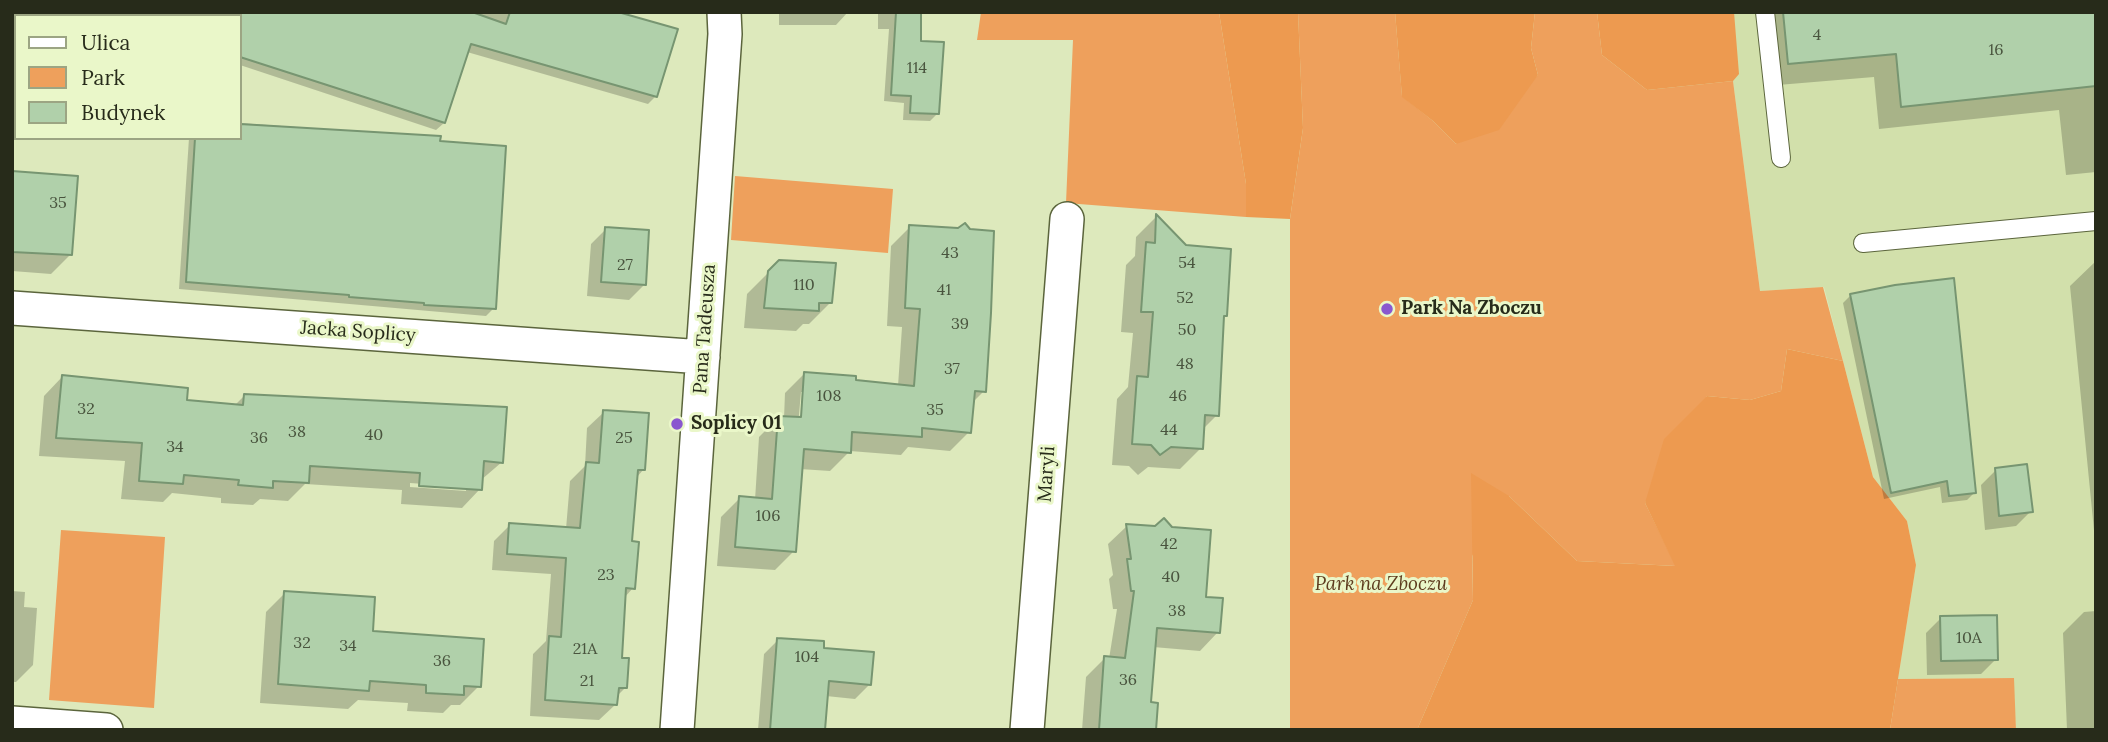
<!DOCTYPE html>
<html>
<head>
<meta charset="utf-8">
<style>
	body { margin:0 }
	#map { position:relative; width:2108px; height:742px; overflow:hidden; background:#dde9bc; font-family:Lora,serif }
	canvas { display:block }
	.frame { position:absolute; inset:0; border:14px solid #272b1a; pointer-events:none }
	.legend { position:absolute; left:14px; top:14px; width:228px; height:126px; box-sizing:border-box; background:#eaf7c9; border:2px solid #9ca583; margin:0; padding:9px 12px; list-style:none; font-size:21px; color:#272b1a }
	.legend li { display:flex; align-items:center; gap:14px; height:35px }
	.legend b { width:35px; border:2px solid #9ca583 }
</style>
</head>
<body>
<div id="map">
<canvas width="2108" height="742"></canvas>
<div class="frame"></div>
<ul class="legend">
<li><b style="height:9px;background:#fff"></b>Ulica</li>
<li><b style="height:19px;background:#eea05c"></b>Park</li>
<li><b style="height:19px;background:#b0d0aa"></b>Budynek</li>
</ul>
</div>
<script>
const c = document.querySelector('canvas').getContext('2d');
c.lineJoin = 'round';
function paint(path, color) { c.fillStyle = color; c.fill(path, 'evenodd'); }
const poly = rows => new Path2D(rows.map(r => 'M' + r).join(''));
function trace(path, color, width, dash) { c.strokeStyle = color; c.lineWidth = width; c.lineCap = dash ? 'butt' : 'round'; c.setLineDash(dash || []); c.stroke(path); }
function drawText(font, color, halo, rows, align = 'center') {
  c.font = font + ' Lora,serif'; c.lineWidth = 6; c.setLineDash([]); c.textBaseline = 'middle'; c.strokeStyle = halo; c.fillStyle = color; for (const [text, x, y, turn = 0] of rows) {
    c.save(); c.translate(x, y); c.rotate((+turn || 0) * Math.PI / 180); c.textAlign = isNaN(turn) ? turn : align; if (halo) c.strokeText(text, 0, 0); c.fillText(text, 0, 0); c.restore();
  }
}
const built = poly([
	[1597,12,2096,12,2096,730,2016,730,2013,678,1898,679,1916,565,1907,521,1873,477,1824,287,1760,291,1733,81,1647,90]
]);
const green = poly([
	[981,12,1219,12,1246,184,1246,217,1066,203,1073,40,977,40],
	[1298,12,1395,12,1402,96,1433,121,1456,144,1538,75,1531,48,1535,12,1597,12,1602,55,1647,90,1733,81,1760,291,1823,287,1843,361,1787,349,1781,391,1750,400,1707,396,1645,503,1676,566,1577,561,1509,496,1472,556,1473,600,1417,730,1290,730,1290,219,1303,128],
	[735,176,893,189,888,253,731,240],
	[61,530,165,537,154,708,49,700],
	[2014,678,2016,730,1890,730,1898,679]
]);
const forest = poly([
	[1219,12,1298,12,1303,128,1290,219,1246,217,1246,184],
	[1395,12,1535,12,1531,48,1538,75,1499,130,1456,144,1433,121,1402,97],
	[1597,12,1734,12,1739,74,1733,81,1647,90,1602,55],
	[1787,349,1843,361,1873,477,1907,521,1916,565,1890,730,1417,730,1473,600,1471,473,1509,496,1577,561,1675,566,1645,503,1664,439,1707,396,1750,400,1781,391]
]);
const shadow = poly([
	[202,12,611,12,656,96,648,104,467,52,444,123,436,130,240,65,240,16,201,16],
	[779,12,848,12,836,25,779,25],
	[878,12,919,12,919,42,937,114,930,121,903,120,904,103,884,101,889,29,878,29],
	[1758,12,2096,12,2096,172,2066,175,2059,110,1879,129,1874,77,1766,86],
	[240,123,439,137,437,143,494,308,486,316,179,289,189,138,240,138],
	[12,173,70,255,51,274,12,271],
	[1156,217,1225,316,1222,319,1217,415,1202,430,1201,448,1180,469,1148,467,1138,475,1129,466,1112,465,1117,399,1128,387,1133,333,1121,332,1126,265,1135,256,1136,237],
	[910,227,984,391,972,403,969,432,950,451,908,447,901,455,850,451,830,471,800,469,794,551,775,570,717,566,721,517,740,498,755,500,759,437,778,418,784,418,785,393,804,374,898,386,902,327,887,326,891,246],
	[801,392,804,392,802,426,798,426],
	[606,229,644,285,629,300,587,296,591,244],
	[2096,261,2096,551,2070,286],
	[779,262,830,303,809,324,803,324,796,331,744,328,747,294],
	[1851,295,1974,493,1967,500,1942,503,1940,487,1884,499,1843,303],
	[62,377,185,401,234,406,245,395,502,462,481,480,480,489,462,508,401,504,402,490,305,484,288,501,260,499,253,505,221,503,221,498,172,493,163,502,121,499,125,461,39,456,44,396],
	[410,483,466,487,466,491,410,487],
	[604,412,644,469,636,478,630,543,633,588,624,598,620,659,626,687,616,697,616,704,599,720,530,716,533,654,546,641,551,574,492,570,494,541,510,525,566,529,570,481,585,466,587,428],
	[1996,470,2031,511,2016,526,1985,530,1981,485],
	[1127,526,1205,598,1218,632,1200,651,1153,647,1149,703,1154,730,1082,730,1086,677,1105,658,1109,659,1117,609,1113,609,1109,579,1113,575,1108,544],
	[12,591,25,592,24,607,37,608,33,665,16,682,12,682],
	[285,593,371,633,479,686,460,705,451,705,443,713,407,711,408,703,358,700,348,709,260,703,266,612],
	[2096,611,2096,730,2067,730,2063,633,2084,612],
	[1941,618,1996,659,1981,674,1927,675,1926,633],
	[778,640,822,650,870,684,855,699,826,696,823,730,758,730,764,654]
]);
const building = poly([
	[240,12,472,12,506,24,510,12,618,12,678,29,657,97,471,44,445,123,240,57,240,12],
	[896,12,921,12,921,41,944,42,939,114,910,113,911,96,891,95,896,12],
	[1783,12,2096,12,2096,86,1901,107,1896,54,1788,64,1783,12],
	[240,124,441,136,440,141,506,146,496,309,424,305,424,303,349,297,349,295,186,282,195,138,240,138,240,124],
	[12,171,78,176,72,255,12,252,12,171],
	[1156,214,1186,245,1231,249,1227,316,1224,316,1219,416,1205,415,1203,449,1171,447,1160,455,1151,445,1132,444,1137,376,1148,377,1153,312,1141,312,1146,242,1155,243,1156,214],
	[965,223,970,229,994,231,991,313,986,392,975,391,971,433,922,428,922,437,852,432,851,453,804,449,796,552,735,547,739,496,772,499,778,416,801,417,804,372,856,376,856,380,914,386,920,309,905,308,909,225,958,228,965,223],
	[605,227,649,230,646,285,601,282,605,227],
	[779,260,836,263,832,303,819,303,819,311,764,308,768,271,779,260],
	[1954,278,1976,493,1949,496,1947,481,1891,493,1850,294,1895,285,1954,278],
	[62,375,188,388,187,400,243,405,244,394,507,407,503,463,484,461,482,490,419,486,420,473,310,466,309,483,273,481,273,488,238,485,239,480,184,475,183,484,139,481,142,443,56,438,62,375],
	[603,410,649,413,645,470,638,470,632,541,639,542,635,589,626,588,622,658,629,658,627,688,619,688,617,705,545,700,549,636,561,637,566,558,507,554,509,523,580,528,586,462,599,463,603,410],
	[2027,464,2033,512,1999,516,1995,468,2027,464],
	[1164,518,1172,527,1211,530,1206,597,1223,598,1220,633,1157,628,1151,702,1158,703,1156,730,1099,730,1104,656,1125,658,1134,591,1131,591,1127,559,1131,559,1126,524,1155,526,1164,518],
	[284,591,375,597,373,631,484,639,481,687,464,686,464,695,426,693,426,685,370,681,369,691,278,684,284,591],
	[1997,615,1998,660,1941,661,1940,616,1997,615],
	[777,638,824,641,824,648,874,652,871,685,829,681,825,730,770,730,777,638]
]);
const lane = poly([
	[1765,12,1781,158],
	[1863,243,2096,221]
]);
const street = poly([
	[12,308,703,357],
	[12,723,106,730],
	[677,730,725,34,724,12],
	[1027,730,1067,219]
]);
const markers = [
	[1387,309,7,"#8a57cf"],
	[677,424,7,"#8a57cf"]
];
const numberNames = [
	["4",1817,35],
	["16",1996,50],
	["114",917,68],
	["35",58,203],
	["43",950,253],
	["54",1187,263],
	["27",625,265],
	["110",804,285],
	["41",944,290],
	["52",1185,298],
	["39",960,324],
	["50",1187,330],
	["48",1185,364],
	["37",952,369],
	["108",829,396],
	["46",1178,396],
	["32",86,409],
	["35",935,410],
	["44",1169,430],
	["38",297,432],
	["40",374,435],
	["36",259,438],
	["25",624,438],
	["34",175,447],
	["106",768,516],
	["42",1169,544],
	["23",606,575],
	["40",1171,577],
	["38",1177,611],
	["10A",1969,638],
	["32",302,643],
	["34",348,646],
	["21A",585,649],
	["104",807,657],
	["36",442,661],
	["36",1128,680],
	["21",587,681]
];
const poiNames = [
	["Park Na Zboczu",1401,309],
	["Soplicy 01",691,424]
];
const streetNames = [
	["Pana Tadeusza",705,329,-86],
	["Jacka Soplicy",358,332,4],
	["Maryli",1047,474,-86]
];
const parkNames = [
	["Park na Zboczu",1381,585]
];
paint(built, '#d2e0ab');
paint(green, '#eea05c');
paint(forest, '#ed9a50');
paint(shadow, '#0003');
paint(building, '#b0d0aa');
trace(building, '#779571', 2);
trace(lane, '#5b653c', 20);
trace(street, '#5b653c', 36);
trace(lane, '#fff', 18);
trace(street, '#fff', 33);
for (const [x, y, r, color] of markers) { const dot = new Path2D(); dot.arc(x, y, r, 0, 2 * Math.PI); c.fillStyle = color; c.fill(dot); trace(dot, '#eaf7c9', 2.5); }
drawText('16px', '#49543e', null, numberNames);
drawText('bold 19px', '#272b1a', '#eaf7c9', poiNames, 'left');
drawText('19px', '#272b1a', '#eaf7c9', streetNames);
drawText('italic 19px', '#5e3c1e', '#eaf7c9', parkNames);
</script>
</body>
</html>
